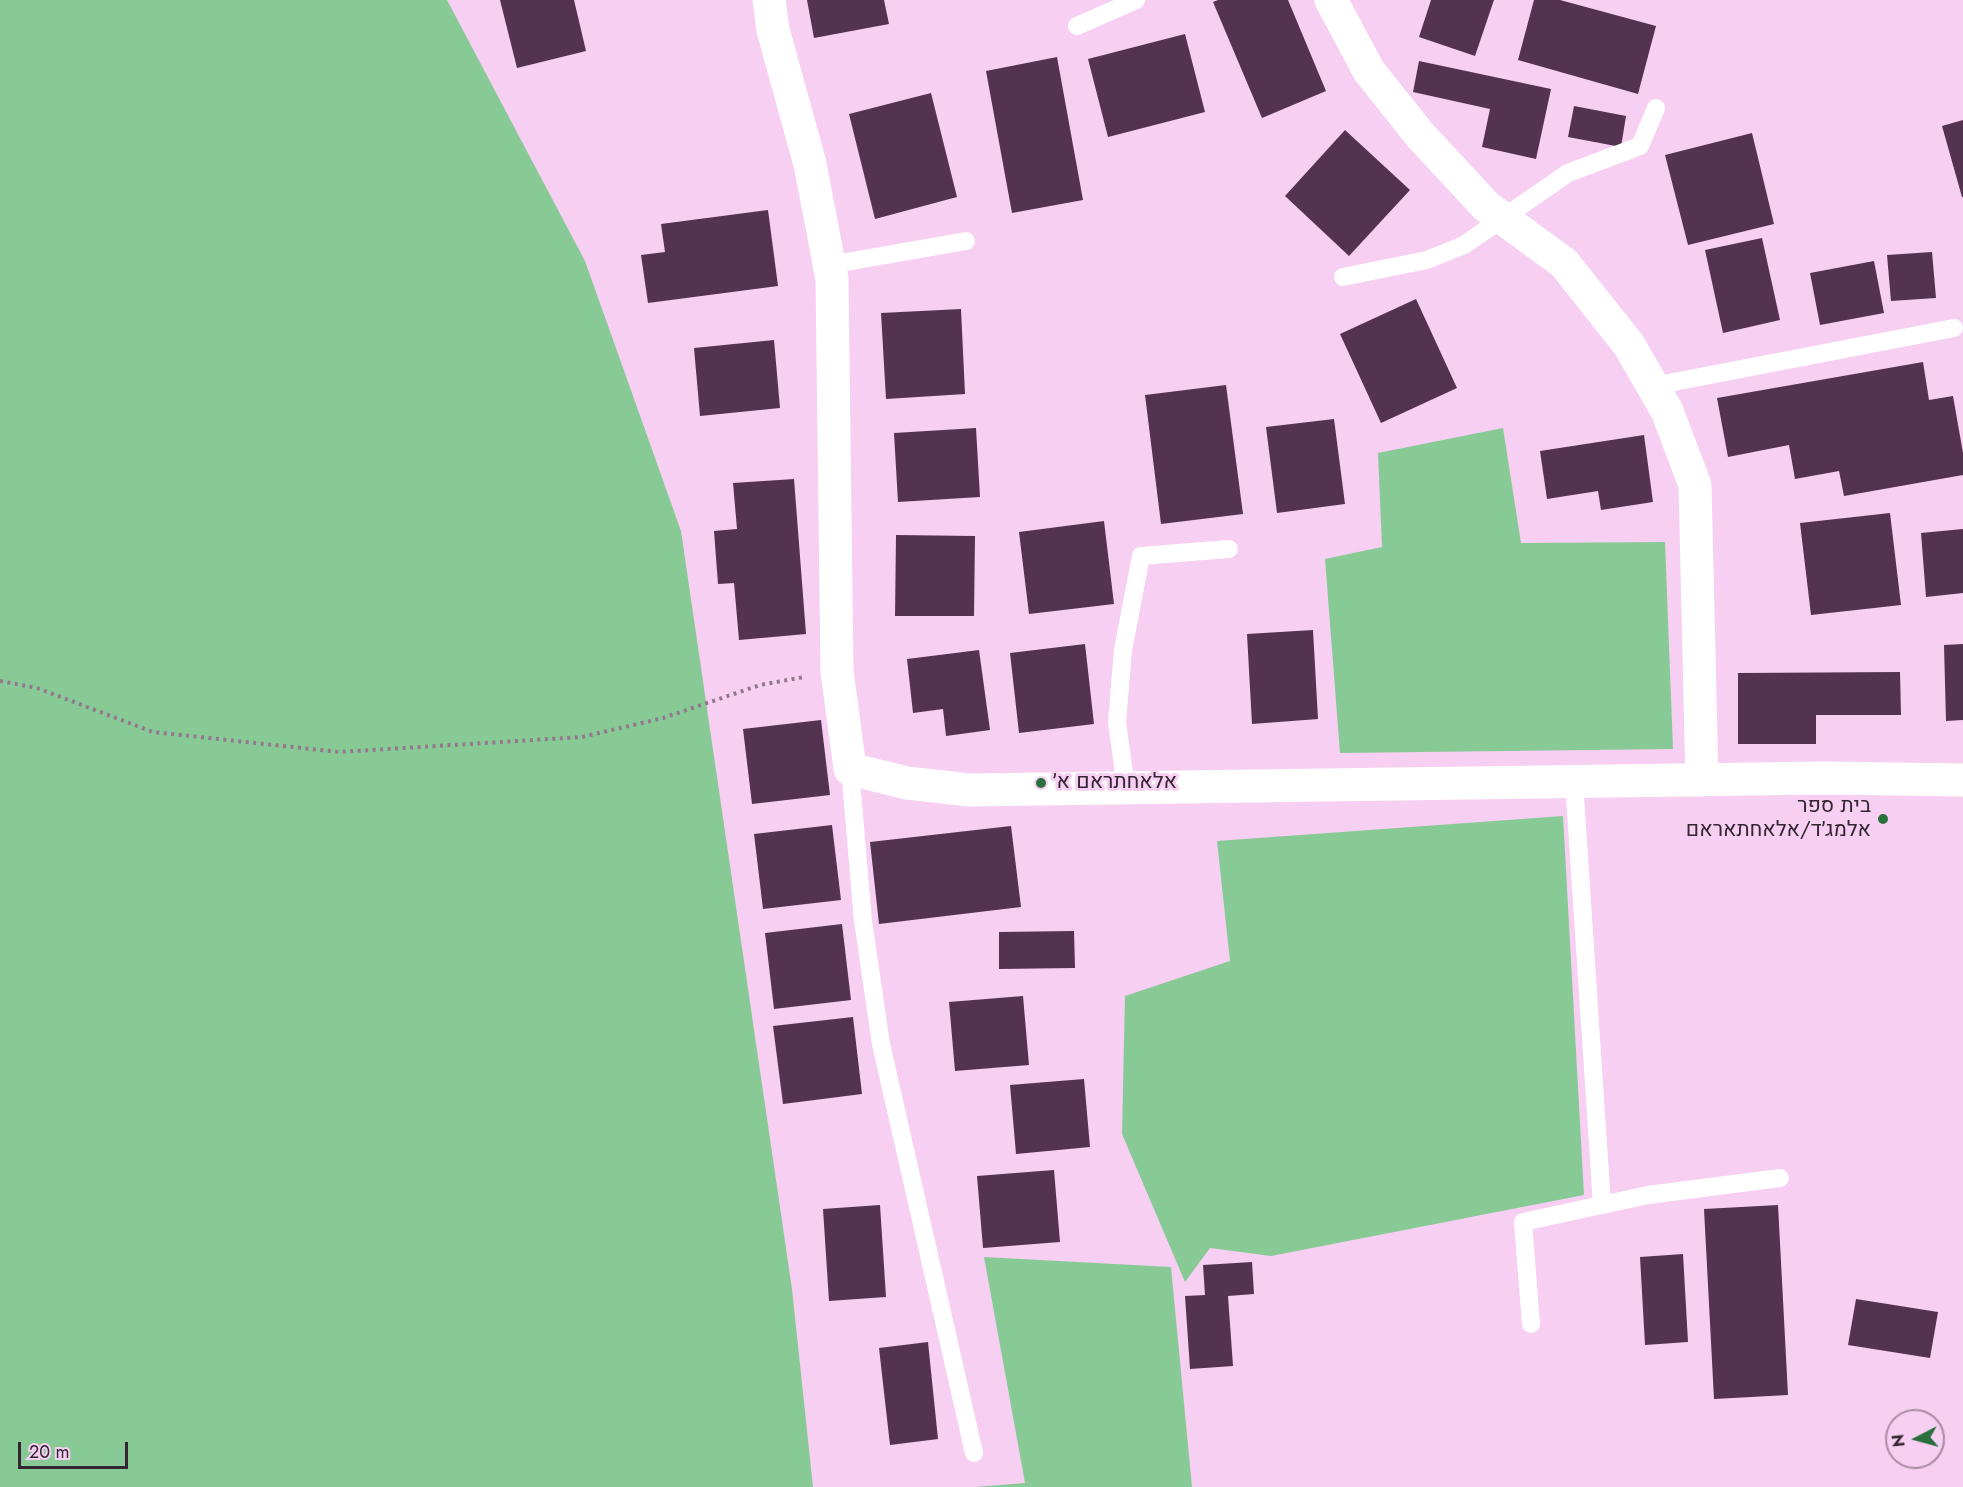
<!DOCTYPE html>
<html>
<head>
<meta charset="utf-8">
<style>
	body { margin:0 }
	#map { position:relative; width:1963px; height:1487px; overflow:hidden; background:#f7cff2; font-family:Jost,sans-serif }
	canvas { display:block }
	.north { position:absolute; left:1885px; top:1409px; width:60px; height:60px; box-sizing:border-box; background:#f7cff2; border:2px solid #a98ba5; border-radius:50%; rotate:264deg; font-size:16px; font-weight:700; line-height:24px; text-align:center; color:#342532 }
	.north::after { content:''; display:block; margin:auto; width:21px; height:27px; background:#286f3c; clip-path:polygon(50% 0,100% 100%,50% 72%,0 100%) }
	.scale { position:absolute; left:18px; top:1442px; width:110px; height:27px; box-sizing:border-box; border:3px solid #342532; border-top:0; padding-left:8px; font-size:18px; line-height:21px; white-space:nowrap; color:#342532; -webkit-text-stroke:4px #f7cff2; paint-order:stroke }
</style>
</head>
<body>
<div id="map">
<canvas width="1963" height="1487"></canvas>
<div class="north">N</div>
<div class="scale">20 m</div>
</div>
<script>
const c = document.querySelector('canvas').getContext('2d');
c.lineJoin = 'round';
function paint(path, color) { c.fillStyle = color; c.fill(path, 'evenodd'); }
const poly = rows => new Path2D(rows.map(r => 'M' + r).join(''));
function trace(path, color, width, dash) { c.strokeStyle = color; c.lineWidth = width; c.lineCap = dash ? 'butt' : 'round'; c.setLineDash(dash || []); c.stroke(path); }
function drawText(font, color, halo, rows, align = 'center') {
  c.font = font + ' Jost,Heebo,sans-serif'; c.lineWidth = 6; c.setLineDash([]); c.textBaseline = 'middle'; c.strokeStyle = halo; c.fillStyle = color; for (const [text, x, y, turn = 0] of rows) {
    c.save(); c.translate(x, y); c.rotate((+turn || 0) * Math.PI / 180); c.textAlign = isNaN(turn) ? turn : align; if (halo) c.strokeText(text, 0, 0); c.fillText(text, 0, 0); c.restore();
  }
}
const green = poly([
	[0,0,447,0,585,261,681,531,792,1289,813,1487,0,1487],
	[1503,428,1521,543,1665,542,1673,749,1340,753,1325,559,1382,547,1378,453],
	[1563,816,1584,1195,1271,1256,1210,1248,1185,1282,1122,1134,1125,996,1230,961,1217,841],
	[984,1257,1171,1267,1192,1487,975,1487,1025,1483]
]);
const building = poly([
	[500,0,574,0,586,51,517,68],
	[807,0,884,0,889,24,814,38],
	[1218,0,1288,0,1326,91,1262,118,1213,2],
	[1431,0,1494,0,1475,56,1419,37],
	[1534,0,1560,0,1656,26,1638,94,1518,60],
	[1185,34,1205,112,1108,137,1088,59],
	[1057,57,1083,200,1012,213,986,71],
	[1419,61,1551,89,1536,159,1482,147,1490,109,1413,92],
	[931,93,957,197,875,219,849,114],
	[1574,106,1626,116,1621,147,1568,137],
	[1963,120,1963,197,1962,197,1942,126],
	[1345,130,1410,190,1349,256,1285,196],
	[1752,133,1774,224,1688,245,1665,155],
	[768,210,778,286,648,303,641,255,665,252,661,224],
	[1762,238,1780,320,1723,333,1705,250],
	[1932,252,1936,298,1891,301,1887,255],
	[1874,261,1884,313,1820,325,1810,273],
	[1416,299,1457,388,1381,423,1340,334],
	[961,309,965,394,886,399,881,313],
	[774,340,780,408,700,416,694,348],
	[1923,362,1929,400,1953,396,1963,453,1963,475,1844,496,1839,471,1795,479,1789,445,1728,457,1717,398],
	[1226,385,1243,514,1161,524,1145,395],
	[1334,419,1345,504,1277,513,1266,427],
	[976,428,980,497,898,502,894,433],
	[1644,435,1653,502,1601,510,1598,491,1547,499,1540,451],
	[794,479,806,634,739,640,734,583,718,584,714,531,737,529,733,483],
	[1890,513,1901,605,1811,615,1800,523],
	[1104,521,1114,604,1029,614,1019,532],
	[1963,529,1963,593,1926,597,1921,533],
	[896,535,975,536,974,616,895,616],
	[1313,630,1318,719,1252,724,1247,634],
	[1085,644,1094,724,1019,733,1010,653],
	[1963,644,1963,720,1946,721,1944,645],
	[979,650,990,730,946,736,943,709,913,713,907,659],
	[1900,672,1901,715,1816,715,1816,744,1738,744,1738,673],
	[821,720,830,795,752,804,743,729],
	[832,825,841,900,763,909,754,834],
	[1011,826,1021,907,879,924,870,842],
	[842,924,851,1000,774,1009,765,933],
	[1074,931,1075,968,999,969,999,932],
	[1023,996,1029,1065,955,1071,949,1002],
	[853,1017,862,1094,783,1104,773,1026],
	[1084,1079,1090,1147,1016,1154,1010,1085],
	[1054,1170,1060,1242,983,1248,977,1176],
	[880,1205,886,1297,829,1301,823,1209],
	[1778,1205,1788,1395,1714,1399,1704,1209],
	[1683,1254,1688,1342,1645,1345,1640,1257],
	[1252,1262,1254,1294,1228,1296,1233,1366,1190,1369,1185,1296,1205,1295,1203,1265],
	[1856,1299,1938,1312,1930,1358,1848,1345],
	[928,1342,938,1439,890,1445,879,1348]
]);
const path = poly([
	[0,681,37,688,153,732,339,752,582,737,663,718,760,685,804,677]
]);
const lane = poly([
	[1077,26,1136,0],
	[829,265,966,241],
	[1343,277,1427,260,1464,245,1568,173,1640,146,1656,108],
	[1653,386,1954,328],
	[850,769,863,921,881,1044,974,1453],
	[1574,781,1602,1205],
	[1126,788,1117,722,1123,650,1141,556,1229,549],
	[1531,1324,1523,1222,1648,1195,1780,1178]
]);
const street = poly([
	[769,0,773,30,810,164,832,279,837,671,850,769,907,783,969,790,1824,778,1963,780],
	[1331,0,1369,71,1420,135,1486,206,1564,263,1629,345,1667,411,1695,485,1702,780]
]);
const markers = [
	[1041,783,6,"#286f3c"],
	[1883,819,6,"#286f3c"]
];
const poiNames = [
	["אלאחתראם א׳",1053,783],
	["בית ספר",1871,807,"right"],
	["אלמג׳ד/אלאחתאראם",1871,831,"right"]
];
paint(green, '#88ca95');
paint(building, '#533351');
trace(path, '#93788f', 4, [3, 4.5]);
trace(lane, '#fff', 18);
trace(street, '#fff', 33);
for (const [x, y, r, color] of markers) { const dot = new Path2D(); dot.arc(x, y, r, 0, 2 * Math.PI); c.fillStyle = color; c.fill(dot); trace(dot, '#f7cff2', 2); }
drawText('21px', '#342532', '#f7cff2', poiNames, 'left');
</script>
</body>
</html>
